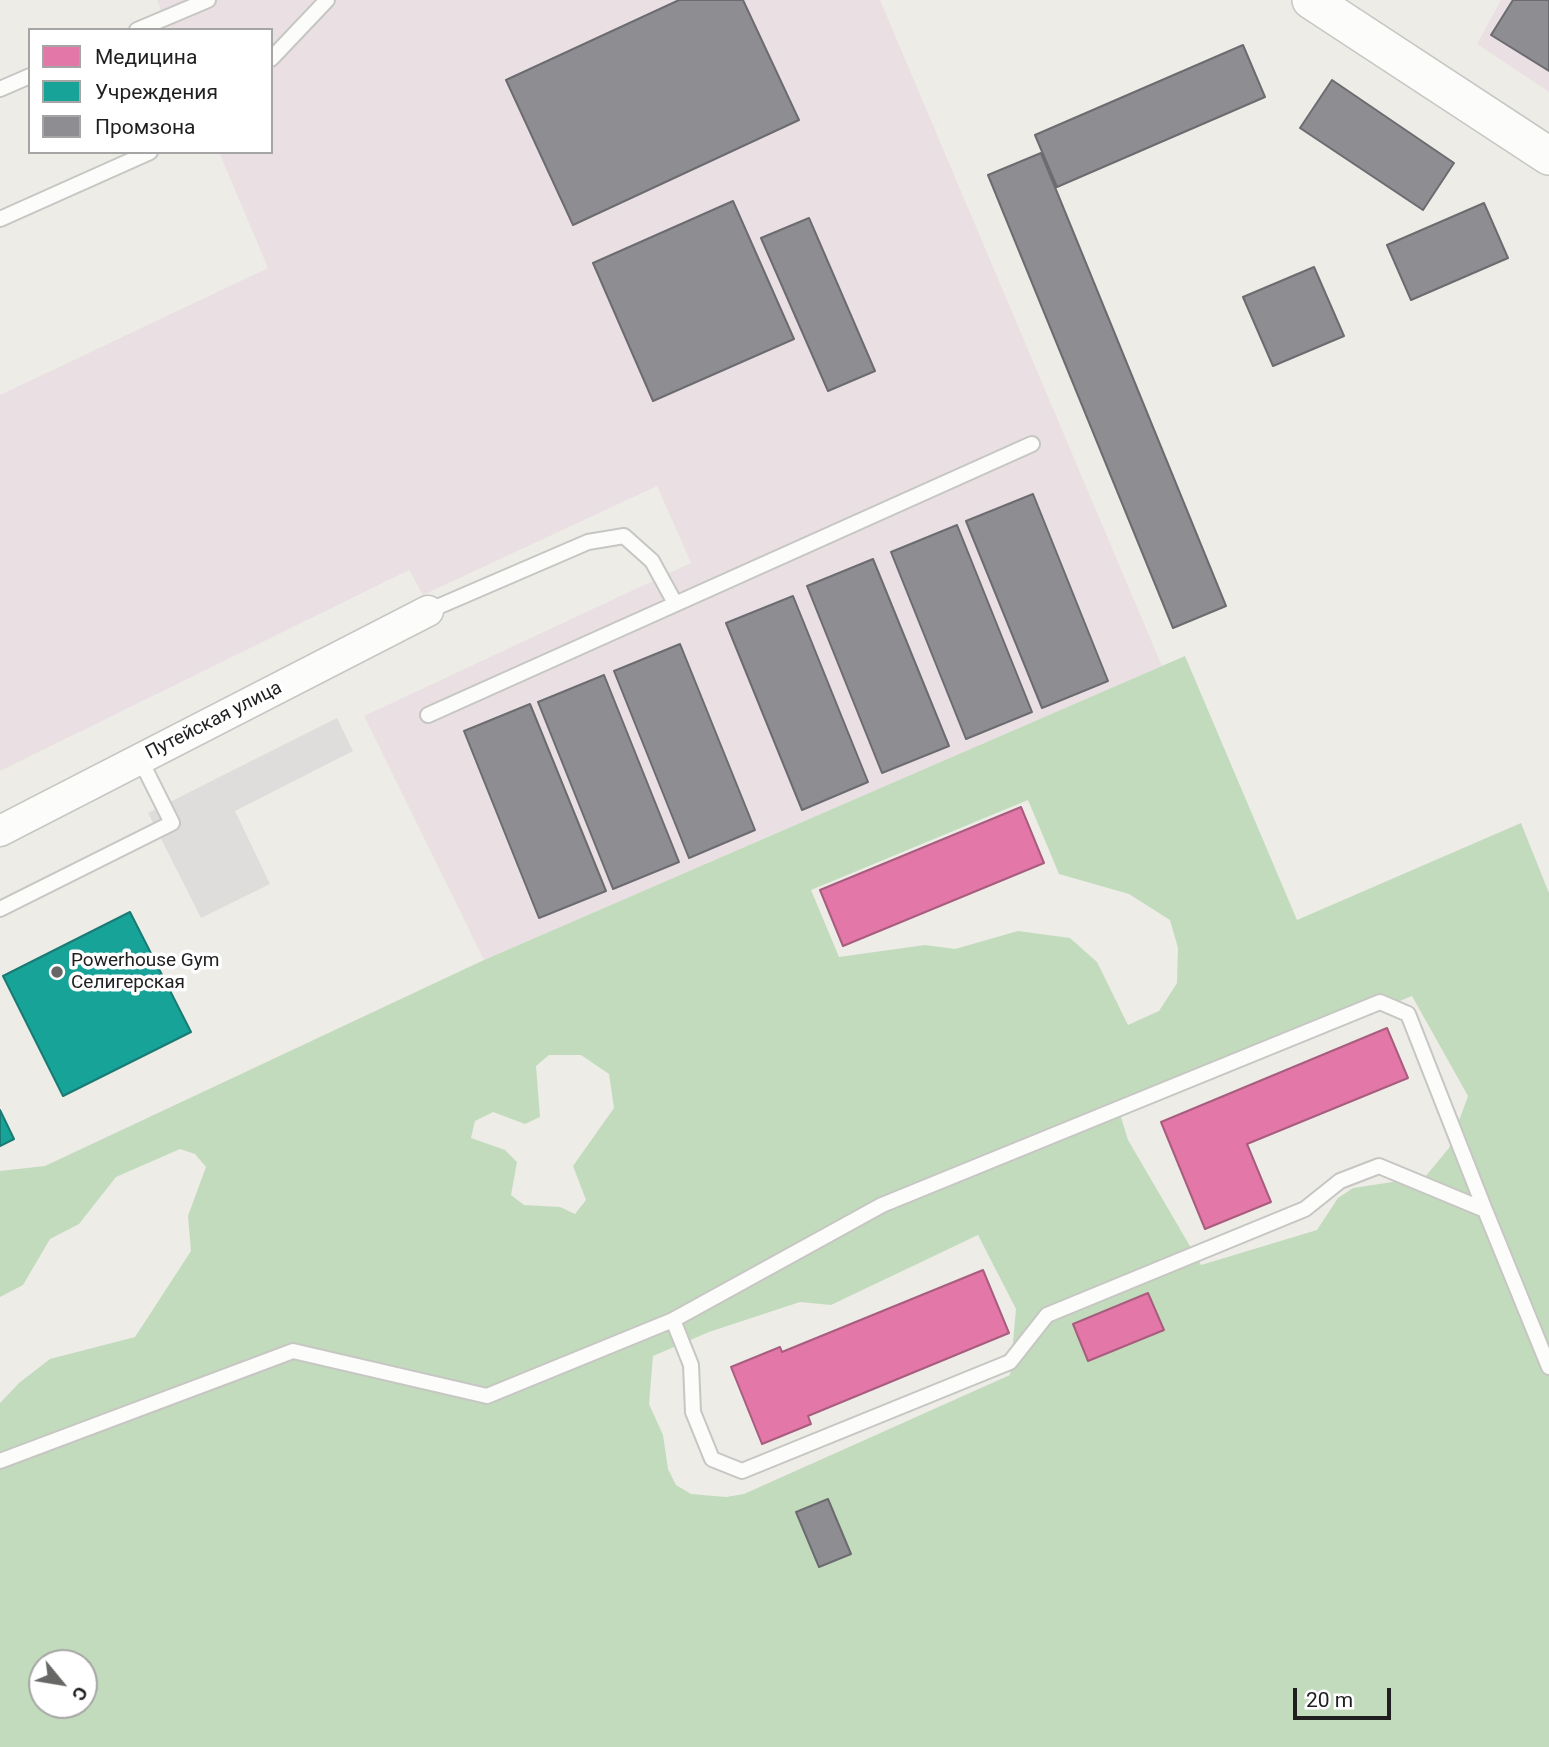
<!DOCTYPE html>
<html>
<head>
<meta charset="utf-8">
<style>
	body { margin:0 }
	#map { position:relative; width:1549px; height:1747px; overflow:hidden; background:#edece7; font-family:Roboto,sans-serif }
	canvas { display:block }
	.legend { position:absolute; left:28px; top:28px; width:245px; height:126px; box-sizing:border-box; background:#fff; border:2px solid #a5a5a5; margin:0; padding:9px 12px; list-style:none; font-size:21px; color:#1f1f1f }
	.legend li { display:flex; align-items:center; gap:14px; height:35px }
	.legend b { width:35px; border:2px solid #a5a5a5 }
	.north { position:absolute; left:28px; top:1649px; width:70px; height:70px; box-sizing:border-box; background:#fff; border:2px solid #a5a5a5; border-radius:50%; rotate:120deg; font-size:19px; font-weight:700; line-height:28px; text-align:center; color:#1f1f1f }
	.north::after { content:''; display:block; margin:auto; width:24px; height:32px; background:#676765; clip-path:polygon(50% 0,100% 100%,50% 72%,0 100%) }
	.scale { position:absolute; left:1293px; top:1688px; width:98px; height:32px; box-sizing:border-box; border:4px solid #1f1f1f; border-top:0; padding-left:9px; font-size:21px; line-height:24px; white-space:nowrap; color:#1f1f1f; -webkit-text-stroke:5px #fff; paint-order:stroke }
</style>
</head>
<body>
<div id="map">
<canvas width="1549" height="1747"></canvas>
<ul class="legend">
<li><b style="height:19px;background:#e377a8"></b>Медицина</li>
<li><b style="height:19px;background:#17a398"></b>Учреждения</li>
<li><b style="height:19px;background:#8d8d92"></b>Промзона</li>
</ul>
<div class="north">С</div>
<div class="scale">20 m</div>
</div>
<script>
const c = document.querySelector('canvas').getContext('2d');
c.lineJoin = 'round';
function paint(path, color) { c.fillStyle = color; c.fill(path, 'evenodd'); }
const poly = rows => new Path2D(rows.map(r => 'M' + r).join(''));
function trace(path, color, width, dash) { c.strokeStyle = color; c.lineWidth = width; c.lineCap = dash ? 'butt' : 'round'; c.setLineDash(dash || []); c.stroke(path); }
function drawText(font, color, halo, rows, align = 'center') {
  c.font = font + ' Roboto,sans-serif'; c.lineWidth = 7; c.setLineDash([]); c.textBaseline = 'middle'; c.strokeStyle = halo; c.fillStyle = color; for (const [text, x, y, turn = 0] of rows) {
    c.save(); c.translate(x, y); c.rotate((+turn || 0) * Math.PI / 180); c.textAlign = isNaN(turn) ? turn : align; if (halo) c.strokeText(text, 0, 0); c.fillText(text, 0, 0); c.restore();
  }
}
const industrial = poly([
	[157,0,880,0,1162,666,484,960,364,716,691,563,657,486,423,595,409,570,0,771,0,395,268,268,219,152,271,152,271,30,168,30],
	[1501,0,1549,0,1549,92,1477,44]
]);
const forest = poly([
	[1185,656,1297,920,1521,823,1549,893,1549,1747,0,1747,0,1403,19,1383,50,1359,135,1337,191,1251,188,1216,206,1167,195,1154,180,1149,116,1177,79,1224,50,1239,23,1285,0,1297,0,1171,45,1166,484,960],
	[1028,800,1059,874,1129,894,1170,920,1178,948,1177,983,1159,1011,1128,1025,1097,962,1070,938,1018,931,955,949,925,945,839,957,811,890],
	[1412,996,1468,1096,1449,1148,1425,1177,1353,1188,1338,1198,1317,1230,1201,1265,1128,1140,1120,1114],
	[549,1055,581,1055,609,1074,614,1108,573,1166,586,1200,575,1214,560,1207,524,1205,511,1195,517,1162,505,1150,471,1138,475,1121,493,1112,525,1124,540,1117,536,1066],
	[978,1235,1016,1309,1010,1375,744,1494,726,1497,691,1494,676,1485,668,1469,663,1435,649,1404,653,1356,709,1332,800,1302,831,1305],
	[1148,1293,1163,1330,1073,1324],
	[828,1499,851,1554,820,1567,797,1512],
	[42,1663,84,1663,84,1705,42,1705]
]);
const parking = poly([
	[337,718,353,751,235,811,270,884,201,918,148,813]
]);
const health = poly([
	[1021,807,1044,863,843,946,820,890,1021,807],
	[1387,1028,1408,1078,1247,1144,1271,1202,1205,1229,1161,1122,1387,1028],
	[983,1270,1009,1333,808,1416,811,1424,762,1444,731,1367,780,1347,782,1352,983,1270],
	[1148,1293,1164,1330,1088,1361,1073,1324,1148,1293]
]);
const public = poly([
	[130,912,191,1032,63,1096,3,976,130,912],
	[0,1110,14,1139,0,1146,0,1110]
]);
const industry = poly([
	[679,0,743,0,799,120,573,225,506,80,679,0],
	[1513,0,1549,0,1549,71,1491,35,1513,0],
	[1243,45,1265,97,1057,187,1035,135,1243,45],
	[1332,80,1454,163,1423,210,1300,128,1332,80],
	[1041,153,1226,606,1173,628,988,175,1041,153],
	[733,201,794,339,653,401,593,263,733,201],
	[1484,203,1508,258,1411,300,1387,245,1484,203],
	[809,218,875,371,828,391,761,238,809,218],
	[1314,267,1344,336,1273,366,1243,297,1314,267],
	[1033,494,1108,681,1042,708,966,521,1033,494],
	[957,525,1032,712,966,739,891,552,957,525],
	[873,559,949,746,882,773,807,586,873,559],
	[793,596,868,782,802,810,726,623,793,596],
	[680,644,755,830,689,858,614,671,680,644],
	[604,675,679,862,613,889,538,702,604,675],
	[530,704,606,891,539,918,464,731,530,704],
	[828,1499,851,1554,819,1567,796,1512,828,1499]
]);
const service = poly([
	[137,30,208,0],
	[271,59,327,0],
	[0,89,30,76],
	[0,219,150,152],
	[428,611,588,542,624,536,652,561,675,603],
	[428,715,1032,444],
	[0,909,172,823,140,759],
	[673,1320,882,1205,1380,1002,1408,1014,1485,1210],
	[0,1461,293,1351,487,1396,673,1320,691,1365,693,1412,712,1459,742,1471,1010,1362,1047,1315,1305,1209,1340,1181,1379,1166,1485,1210,1549,1367]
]);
const minor = poly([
	[0,831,428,611]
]);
const tertiary = poly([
	[1311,0,1549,156]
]);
const markers = [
	[57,972,7,"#676765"]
];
const streetNames = [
	["Путейская улица",214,721,-27]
];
const poiNames = [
	["Powerhouse Gym",71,961],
	["Селигерская",71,983]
];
paint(industrial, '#eae0e4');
paint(forest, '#c3dbbd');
paint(parking, '#dedddb');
paint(health, '#e377a8');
trace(health, '#a85d7f', 2);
paint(public, '#17a398');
trace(public, '#197b74', 2);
paint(industry, '#8d8d92');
trace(industry, '#6c6c70', 2);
trace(service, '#c6c6c3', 18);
trace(minor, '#c6c6c3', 33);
trace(tertiary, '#c6c6c3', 40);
trace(service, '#fcfcfb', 14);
trace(minor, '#fcfcfb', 30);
trace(tertiary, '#fcfcfb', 37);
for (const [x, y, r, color] of markers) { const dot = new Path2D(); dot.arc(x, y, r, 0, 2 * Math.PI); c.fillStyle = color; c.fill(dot); trace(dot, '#fff', 2.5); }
drawText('19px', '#1f1f1f', '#fff', streetNames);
drawText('19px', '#1f1f1f', '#fff', poiNames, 'left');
</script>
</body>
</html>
